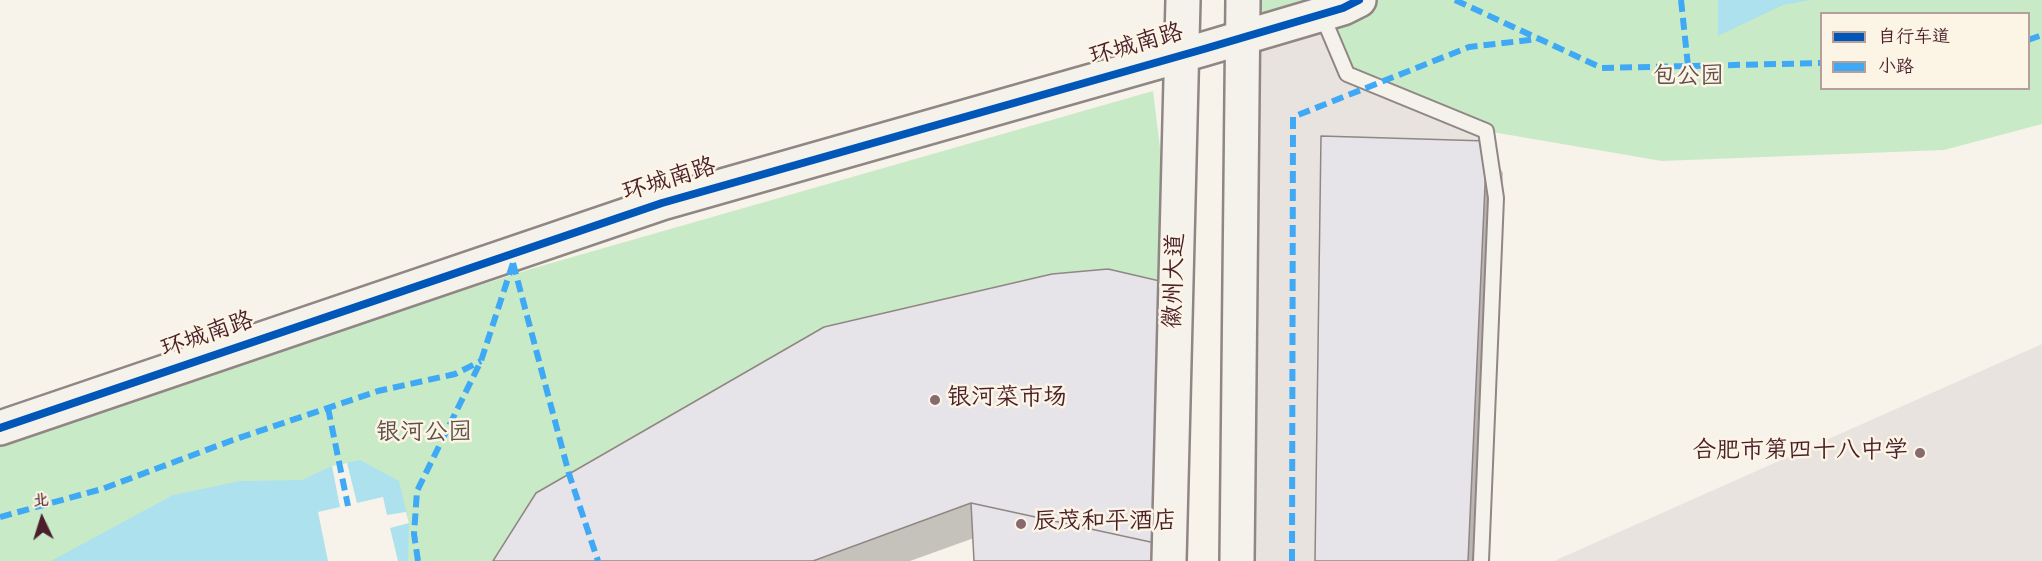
<!DOCTYPE html>
<html>
<head>
<meta charset="utf-8">
<style>
	body { margin:0 }
	#map { position:relative; width:2042px; height:561px; overflow:hidden; background:#f7f3ea; font-family:"Indie Flower","LXGW WenKai TC",sans-serif }
	canvas { display:block }
	.legend { position:absolute; left:1820px; top:12px; width:210px; height:78px; box-sizing:border-box; background:#fcf5e5; border:2px solid #b59f9b; margin:0; padding:8px 10px; list-style:none; font-size:18px; color:#4a1f2b }
	.legend li { display:flex; align-items:center; gap:12px; height:30px }
	.legend b { width:30px; border:2px solid #b59f9b }
	.north { position:absolute; left:12px; top:489px; width:60px; height:60px; -webkit-text-stroke:4px #fcf5e5; paint-order:stroke; rotate:356deg; font-size:16px; font-weight:700; line-height:24px; text-align:center; color:#4a1f2b }
	.north::after { content:''; display:block; margin:auto; width:21px; height:27px; background:#4a1f2b; clip-path:polygon(50% 0,100% 100%,50% 72%,0 100%) }
</style>
</head>
<body>
<div id="map">
<canvas width="2042" height="561"></canvas>
<ul class="legend">
<li><b style="height:8px;background:#0057b8"></b>自行车道</li>
<li><b style="height:8px;background:#3fa9f5"></b>小路</li>
</ul>
<div class="north">北</div>
</div>
<script>
const c = document.querySelector('canvas').getContext('2d');
c.lineJoin = 'round';
function paint(path, color) { c.fillStyle = color; c.fill(path, 'evenodd'); }
const poly = rows => new Path2D(rows.map(r => 'M' + r).join(''));
function trace(path, color, width, dash) { c.strokeStyle = color; c.lineWidth = width; c.lineCap = dash ? 'butt' : 'round'; c.setLineDash(dash || []); c.stroke(path); }
function drawText(font, color, halo, rows, align = 'center') {
  c.font = font + ' "Indie Flower","LXGW WenKai TC",sans-serif'; c.lineWidth = 5; c.setLineDash([]); c.textBaseline = 'middle'; c.strokeStyle = halo; c.fillStyle = color; for (const [text, x, y, turn = 0] of rows) {
    c.save(); c.translate(x, y); c.rotate((+turn || 0) * Math.PI / 180); c.textAlign = isNaN(turn) ? turn : align; if (halo) c.strokeText(text, 0, 0); c.fillText(text, 0, 0); c.restore();
  }
}
const built = poly([
	[1325,22,1486,131,1496,198,1481,561,1237,561,1243,49],
	[2042,344,2042,561,1554,561]
]);
const green = poly([
	[1243,0,2042,0,2042,124,1944,150,1662,161,1486,131,1347,74,1325,22,1243,49],
	[1822,14,2028,14,2028,88,1822,88],
	[1153,91,1177,285,1108,269,1052,274,824,327,536,493,493,561,0,561,0,438,534,268]
]);
const water = poly([
	[1718,0,1811,0,1783,5,1718,36],
	[360,460,399,481,409,523,408,561,51,561,173,495,240,481,302,480,332,466]
]);
const pier = poly([
	[347,463,357,503,383,497,387,515,406,512,409,523,390,528,398,561,328,561,318,512,340,507,332,466]
]);
const shadow = poly([
	[1486,143,1503,173,1485,561,1317,561],
	[1176,286,1193,316,1186,561,975,561,974,538,910,561,494,561]
]);
const building = poly([
	[1321,136,1487,141,1468,561,1315,561,1321,136],
	[1108,269,1177,285,1169,546,971,503,813,561,493,561,536,493,824,327,1052,274,1108,269],
	[971,503,1169,546,1169,561,974,561,971,503]
]);
const lane = poly([
	[1325,22,1347,74,1486,131,1496,198,1481,561]
]);
const secondary = poly([
	[0,428,662,203,1204,49,1343,8,1359,0]
]);
const primary = poly([
	[1169,561,1183,0],
	[1237,561,1243,0]
]);
const quiet = poly([
	[1455,0,1602,68,1822,63],
	[1681,0,1688,66],
	[2028,40,2042,35],
	[513,263,569,474,598,561],
	[328,408,348,506],
	[0,517,102,489,233,440,378,391,455,374,481,361],
	[418,561,414,534,417,491,481,361,513,263],
	[1292,561,1293,117,1469,47,1538,39]
]);
const cycleway = poly([
	[0,428,662,203,1204,49,1343,8,1359,0]
]);
const markers = [
	[935,400,6,"#87696e"],
	[1920,453,6,"#87696e"],
	[1021,524,6,"#87696e"]
];
const streetNames = [
	["环城南路",1137,47,-16],
	["环城南路",670,182,-17],
	["徽州大道",1177,281,-88],
	["环城南路",208,337,-19]
];
const parkNames = [
	["包公园",1688,79],
	["银河公园",424,435]
];
const poiNames = [
	["银河菜市场",947,400],
	["合肥市第四十八中学",1908,453,"right"],
	["辰茂和平酒店",1033,524]
];
paint(built, '#e9e3df');
paint(green, '#c9eac7');
paint(water, '#aee1ee');
paint(pier, '#f7f3ea');
paint(shadow, '#0003');
paint(building, '#e6e4e8');
trace(building, '#908684', 1.5);
trace(lane, '#908684', 18);
trace(secondary, '#908684', 38);
trace(primary, '#908684', 38);
trace(lane, '#f5f2ec', 14);
trace(secondary, '#f5f2ec', 33);
trace(primary, '#f5f2ec', 33);
trace(quiet, '#3fa9f5', 6, [12, 6]);
trace(cycleway, '#0057b8', 8);
for (const [x, y, r, color] of markers) { const dot = new Path2D(); dot.arc(x, y, r, 0, 2 * Math.PI); c.fillStyle = color; c.fill(dot); trace(dot, '#fcf5e5', 2); }
drawText('24px', '#4a1f2b', '#fcf5e5', streetNames);
drawText('24px', '#60504b', '#fcf5e5', parkNames);
drawText('24px', '#4a1f2b', '#fcf5e5', poiNames, 'left');
</script>
</body>
</html>
